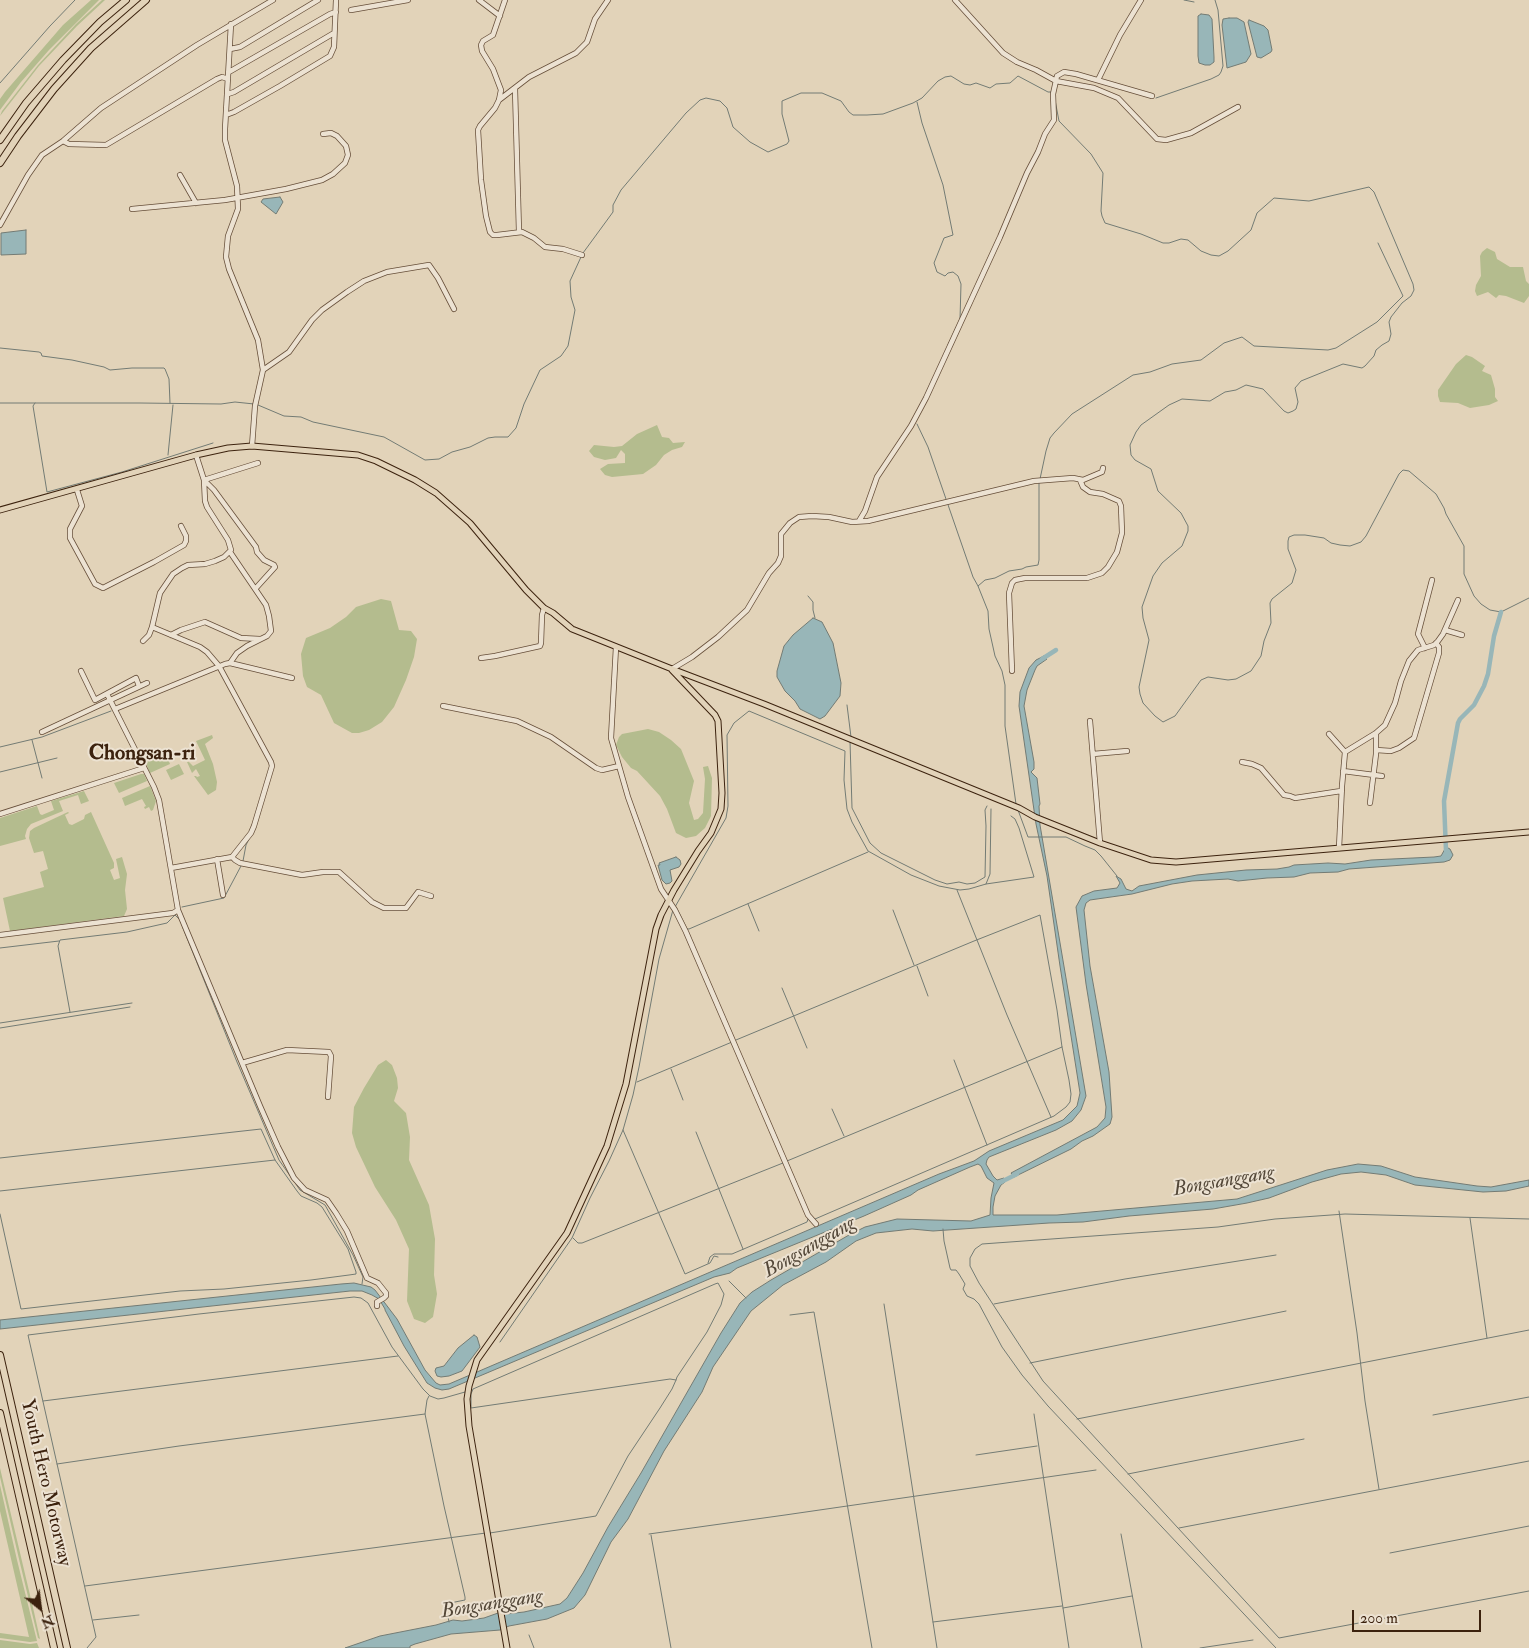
<!DOCTYPE html>
<html>
<head>
<meta charset="utf-8">
<style>
	body { margin:0 }
	#map { position:relative; width:1529px; height:1648px; overflow:hidden; background:#e2d3b9; font-family:"IM FELL Double Pica",serif }
	canvas { display:block }
	.north { position:absolute; left:15px; top:1583px; width:50px; height:50px; -webkit-text-stroke:4px #ece2d2; paint-order:stroke; rotate:151deg; font-size:14px; font-weight:700; line-height:20px; text-align:center; color:#3c220e }
	.north::after { content:''; display:block; margin:auto; width:18px; height:22px; background:#3c220e; clip-path:polygon(50% 0,100% 100%,50% 72%,0 100%) }
	.scale { position:absolute; left:1352px; top:1610px; width:129px; height:22px; box-sizing:border-box; border:2px solid #3c220e; border-top:0; padding-left:6px; font-size:15px; line-height:18px; white-space:nowrap; color:#3c220e; -webkit-text-stroke:4px #ece2d2; paint-order:stroke }
</style>
</head>
<body>
<div id="map">
<canvas width="1529" height="1648"></canvas>
<div class="north">N</div>
<div class="scale">200 m</div>
</div>
<script>
const c = document.querySelector('canvas').getContext('2d');
c.lineJoin = 'round';
function paint(path, color) { c.fillStyle = color; c.fill(path, 'evenodd'); }
const poly = rows => new Path2D(rows.map(r => 'M' + r).join(''));
function trace(path, color, width, dash) { c.strokeStyle = color; c.lineWidth = width; c.lineCap = dash ? 'butt' : 'round'; c.setLineDash(dash || []); c.stroke(path); }
function drawText(font, color, halo, rows, align = 'center') {
  c.font = font + ' "IM FELL Double Pica",serif'; c.lineWidth = 4; c.setLineDash([]); c.textBaseline = 'middle'; c.strokeStyle = halo; c.fillStyle = color; for (const [text, x, y, turn = 0] of rows) {
    c.save(); c.translate(x, y); c.rotate((+turn || 0) * Math.PI / 180); c.textAlign = isNaN(turn) ? turn : align; if (halo) c.strokeText(text, 0, 0); c.fillText(text, 0, 0); c.restore();
  }
}
const green = poly([
	[91,0,99,0,49,50,21,82,0,110,0,99,5,92,63,25],
	[102,0,105,0,77,26,39,66,0,116,2,111,38,65,76,24],
	[1487,248,1495,252,1497,259,1510,267,1523,267,1526,281,1529,284,1529,296,1524,303,1506,296,1499,295,1496,298,1488,292,1477,296,1475,291,1476,285,1481,276,1480,256,1482,252],
	[1466,355,1472,357,1485,366,1482,371,1491,375,1495,389,1495,397,1498,401,1489,405,1470,408,1458,403,1440,402,1438,396,1438,390,1456,364],
	[657,425,662,437,669,438,673,443,685,442,682,447,672,450,664,455,656,465,643,474,612,477,605,475,600,469,608,464,625,463,625,454,621,450,616,458,605,460,594,457,589,451,594,445,614,447,622,446,637,434],
	[381,599,391,601,399,630,411,631,417,639,414,657,406,680,394,707,382,722,369,730,359,733,352,733,334,723,321,695,307,687,303,676,301,654,306,638,330,628,346,617,356,607],
	[648,729,659,732,671,740,681,749,694,781,689,803,694,820,698,819,703,813,705,779,703,767,708,766,712,778,711,816,705,828,696,836,686,838,676,833,667,809,660,796,637,771,631,768,622,757,616,745,619,737,622,734],
	[212,735,213,738,205,744,213,764,217,782,216,790,208,795,194,776,196,776,197,777,200,776,196,769,192,773,187,762,189,762,193,766,205,760,196,741],
	[165,752,170,764,150,773,145,761],
	[179,764,184,774,171,780,166,770],
	[141,774,144,774,147,781,119,793,114,783],
	[150,786,156,801,153,810,151,811,149,807,145,809,144,807,146,806,142,799,125,806,122,798],
	[84,791,89,801,81,804,78,795,59,801,63,811,31,824,27,829,25,836,26,839,0,846,0,818,37,806,40,814,42,815,54,810,51,801],
	[68,812,69,813,65,815,69,824,72,825,84,819,85,815,91,812,114,863,114,868,110,870,114,880,120,878,116,859,122,857,127,874,125,890,127,909,124,916,10,931,3,898,44,887,40,872,48,869,43,851,34,853,29,838,30,831,34,828],
	[386,1060,392,1065,397,1078,398,1088,394,1101,406,1113,410,1137,409,1160,429,1205,435,1239,434,1275,437,1294,433,1317,425,1323,414,1319,407,1301,409,1249,396,1220,375,1187,356,1147,352,1133,354,1107,364,1088,378,1065],
	[0,1468,34,1612,40,1639,38,1638,19,1559,0,1477],
	[0,1485,17,1560,37,1641,30,1642,0,1638,0,1633,29,1637,0,1511],
	[0,1640,30,1644,37,1643,39,1648,0,1648]
]);
const water = poly([
	[1201,14,1209,15,1212,19,1214,57,1214,62,1210,65,1205,65,1199,63,1198,56,1198,16,1201,14],
	[1229,18,1237,18,1244,22,1251,54,1246,62,1227,68,1222,25,1223,19,1229,18],
	[1249,20,1264,26,1268,30,1272,50,1271,52,1261,58,1257,57,1248,22,1249,20],
	[280,197,283,202,276,214,261,202,263,199,280,197],
	[26,230,26,254,1,255,1,233,26,230],
	[813,618,822,622,833,643,841,683,840,696,825,716,820,719,800,709,795,701,785,691,777,677,777,671,784,646,793,635,813,618],
	[1044,656,1047,659,1037,666,1035,670,1027,690,1024,706,1034,762,1034,769,1031,772,1037,778,1040,804,1039,806,1040,825,1086,1096,1081,1110,1072,1121,1056,1130,989,1157,987,1160,986,1164,993,1176,997,1180,1004,1178,1005,1182,1001,1185,995,1196,993,1207,993,1215,1057,1215,1237,1199,1327,1170,1358,1164,1381,1166,1415,1177,1477,1186,1491,1187,1529,1180,1529,1186,1506,1191,1483,1192,1415,1185,1386,1175,1361,1172,1341,1174,1312,1182,1269,1198,1247,1203,1213,1209,1129,1216,1083,1222,1049,1223,933,1231,912,1229,876,1233,856,1241,826,1262,783,1285,751,1311,713,1367,702,1392,664,1451,628,1519,611,1542,585,1595,574,1608,547,1619,509,1626,500,1630,451,1634,415,1644,410,1646,410,1648,345,1648,380,1636,436,1625,453,1620,462,1621,484,1618,498,1613,506,1614,524,1612,560,1604,567,1598,583,1573,608,1527,641,1473,721,1333,740,1303,752,1292,771,1280,849,1235,865,1227,897,1219,971,1221,990,1215,991,1198,994,1183,987,1178,981,1166,978,1164,970,1167,918,1190,911,1195,864,1216,737,1268,730,1273,714,1277,449,1389,442,1390,435,1388,427,1383,404,1346,385,1310,385,1309,379,1299,372,1295,362,1291,350,1291,0,1329,0,1320,341,1284,354,1283,371,1287,375,1290,397,1319,425,1370,436,1383,440,1385,449,1384,939,1174,974,1161,989,1151,1063,1120,1077,1106,1080,1093,1060,966,1047,876,1036,824,1019,706,1020,692,1029,668,1036,660,1044,656],
	[1446,847,1450,849,1453,855,1450,860,1444,862,1349,869,1338,872,1310,873,1294,877,1267,878,1238,881,1228,879,1192,881,1172,884,1132,894,1090,900,1086,903,1084,910,1090,966,1109,1072,1112,1117,1110,1124,1093,1136,1082,1141,1071,1149,1014,1177,1011,1173,1097,1127,1105,1118,1106,1107,1086,984,1076,907,1082,896,1094,891,1117,888,1120,883,1116,876,1121,879,1126,889,1132,891,1139,886,1197,875,1246,870,1277,869,1289,867,1294,865,1328,863,1345,864,1371,860,1434,857,1441,856,1446,847],
	[676,857,680,860,681,864,679,867,670,870,672,881,670,883,666,884,662,880,658,865,660,865,659,863,676,857],
	[474,1335,477,1337,480,1347,462,1371,449,1376,441,1377,437,1376,435,1371,436,1368,444,1366,458,1348,474,1335]
]);
const stream = poly([
	[1184,0,1194,2],
	[0,83,50,26,75,0],
	[1156,98,1211,79,1219,75,1221,72,1223,66,1218,10,1215,0],
	[1055,100,1059,121,1091,154,1103,173,1101,211,1102,216,1105,223,1141,234,1163,243,1169,243,1181,239,1188,240,1201,251,1211,255,1219,256,1228,251,1251,230,1257,213,1274,198,1309,201,1369,187,1374,192,1413,284,1414,290,1411,296,1402,303,1391,317,1389,322,1391,334,1389,341,1382,345,1376,350,1374,356,1365,366,1362,368,1343,364,1301,381,1295,388,1298,402,1296,409,1293,411,1288,413,1284,411,1263,389,1246,385,1236,390,1225,392,1210,401,1182,399,1169,405,1141,425,1136,432,1130,445,1131,455,1135,460,1151,469,1158,491,1181,513,1188,526,1188,531,1182,546,1162,563,1153,576,1142,607,1143,618,1149,640,1139,687,1140,694,1143,703,1155,716,1163,722,1175,716,1201,680,1208,677,1228,680,1236,679,1251,671,1261,656,1264,641,1271,623,1270,603,1272,599,1292,583,1296,570,1288,549,1288,541,1289,537,1294,535,1305,535,1324,538,1331,543,1340,545,1350,546,1361,542,1366,536,1399,474,1403,470,1409,471,1436,494,1444,508,1446,514,1464,546,1464,574,1474,596,1481,604,1490,610,1501,612,1529,598],
	[917,102,922,123,943,185,953,235,944,238,934,263,937,272,945,276,948,273,953,272,958,276,961,284,960,319,948,345],
	[583,253,613,212,613,205,621,190,686,113,700,100,706,98,720,101,727,108,733,127,750,142,768,152,787,144,789,141,782,114,782,101,801,93,822,93,841,101,849,112,853,115,867,115,883,114,913,103,922,98,938,81,945,77,951,76,964,84,970,85,976,83,990,88,996,84,1010,83,1018,76,1048,92,1053,92],
	[0,348,39,352,41,353,42,356,72,360,104,367,110,370,132,368,164,368,165,369,169,379,170,403],
	[0,403,140,403,221,404,235,402,254,404],
	[35,403,33,406,47,492,122,472,213,443],
	[258,405,284,416,301,417,313,422,384,437,425,460,439,459,452,452,470,447,488,438,495,437,508,437,516,428,524,404,540,370,561,356,568,346,575,310,571,297,570,281,581,257],
	[917,424,928,447,973,577,978,586],
	[168,455,173,405],
	[1040,479,1046,451,1050,438,1054,433,1072,414,1133,375,1150,372,1172,364,1201,360,1224,343,1242,337,1254,346,1328,350,1336,348,1377,322,1403,296,1378,243],
	[808,596,813,602,813,610,815,618],
	[847,705,851,737],
	[32,740,42,778],
	[850,741,852,808,870,843,881,853,935,880,947,884,959,882,967,884,975,883,985,877,986,826,985,810,987,806],
	[0,747,42,737,111,711],
	[0,772,57,758],
	[1016,804,1005,726,1005,685,1002,671,995,656,989,629,988,611,978,586,985,580,995,578,1009,571,1022,569,1026,567,1038,565,1039,560,1039,483],
	[1018,810,1028,837,1066,837,1085,846,1095,850,1101,856,1117,876],
	[243,861,246,845,249,839],
	[986,884,990,874,991,809],
	[957,890,1007,1015,1051,1117],
	[748,904,759,931],
	[182,907,224,898,241,866],
	[675,907,726,818,728,806,727,735,734,723,749,711,845,751,844,780,847,809,852,822,868,851,911,875,939,886,960,890,969,889,986,884,1034,877,1019,828,1015,819,1011,816],
	[676,907,687,929,689,929,868,852],
	[893,910,914,965],
	[175,915,180,920],
	[183,928,237,1062,279,1160,300,1190,325,1205,353,1255,363,1277,362,1284],
	[0,948,59,941],
	[917,966,928,996],
	[782,988,807,1048],
	[70,1012,58,946,60,940,127,932,167,923,176,914],
	[0,1023,132,1003],
	[0,1028,130,1007],
	[736,1040,974,941,1040,915,1057,1010,1062,1047,1069,1080,1071,1094,1070,1102,1066,1107,1054,1116,815,1219,813,1218],
	[954,1060,987,1145],
	[671,1069,683,1100],
	[637,1082,732,1042],
	[832,1109,844,1136],
	[623,1130,685,1274,710,1263,714,1256,718,1257],
	[696,1132,743,1249],
	[0,1158,261,1129,275,1160,297,1191,301,1196,317,1203,322,1207,348,1249,356,1272,356,1274,349,1275,311,1280,224,1289,180,1291,21,1309,0,1214],
	[787,1161,1062,1047],
	[0,1191,275,1160],
	[1339,1211,1357,1333,1365,1401,1379,1489],
	[1470,1218,1487,1338],
	[1529,1219,1345,1214,1275,1219,1218,1227,982,1244,975,1249,970,1258,970,1266,979,1283,1043,1381,1279,1638,1529,1591],
	[943,1229,944,1241,950,1268,951,1270,956,1270,959,1274,965,1284,963,1289,967,1296,974,1299,979,1304,1002,1347,1022,1375,1048,1406,1276,1648],
	[573,1238,578,1243,582,1243,783,1163],
	[708,1263,710,1257,714,1254,732,1254,807,1222,808,1219],
	[729,1281,746,1298],
	[884,1304,937,1648],
	[994,1304,1125,1279,1276,1255],
	[790,1315,814,1312,872,1648],
	[500,1342,572,1238,590,1198,609,1161,623,1130,633,1095,639,1067,659,959,673,910],
	[1030,1363,1286,1311],
	[429,1396,427,1400,425,1414,444,1506,465,1597,465,1600,455,1602,446,1606,449,1622],
	[43,1401,398,1356],
	[1034,1414,1069,1648],
	[1433,1415,1529,1397],
	[1077,1419,1529,1330],
	[976,1455,1037,1446],
	[57,1464,179,1446,425,1414],
	[1128,1474,1304,1439],
	[1179,1528,1529,1461],
	[490,1533,596,1516,628,1456,660,1408,672,1389,676,1380,677,1377,707,1332,721,1305,724,1294,718,1283,715,1284,473,1389,471,1394,471,1408,670,1379,676,1380],
	[649,1534,785,1515,1096,1470],
	[1121,1534,1142,1648],
	[651,1535,671,1648],
	[1390,1553,1529,1526],
	[85,1586,486,1533],
	[1063,1608,1132,1596],
	[93,1620,139,1615],
	[933,1622,1062,1606],
	[529,1635,534,1648],
	[87,1648,96,1637,28,1335,199,1314,354,1297,361,1298,368,1303,392,1347,423,1389,430,1396,438,1399,444,1398,465,1392],
	[1200,1648,1253,1640]
]);
const canal = poly([
	[1042,659,1056,650],
	[1446,851,1444,801,1458,723,1460,719,1474,705,1484,686,1488,674,1494,636,1501,612],
	[999,1183,1017,1174]
]);
const minor = poly([
	[479,0,500,16],
	[505,0,493,35,483,41,481,45,482,51,493,69,501,90,499,100,495,108,480,126,478,130,481,180,486,216,490,232,493,235,497,235,522,232,534,238,545,247,563,249,582,255],
	[955,0,1003,53,1017,62,1036,70,1056,81,1094,88,1118,98,1157,139,1166,140,1191,133,1238,107],
	[351,10,408,0],
	[231,24,225,129,225,140,237,186,238,209,228,236,226,257,229,269,258,340,263,370],
	[230,49,240,47,318,0],
	[229,72,330,14,336,12],
	[1098,80,1120,35,1141,0],
	[515,89,519,232],
	[228,94,234,92,334,33],
	[499,100,529,77,576,53,587,42,595,19,608,0],
	[226,115,234,112,280,86,330,56,334,47,336,0],
	[63,141,69,144,106,145,217,79,222,77,228,79],
	[180,175,196,203],
	[132,209,225,200,286,189,322,180,333,174,345,163,348,155,346,146,337,136,331,133,323,134],
	[0,225,28,175,42,155,63,141,101,108,197,45,273,0],
	[252,446,255,406,263,370,289,352,312,320,322,310,347,292,364,281,387,272,429,265,438,278,454,309],
	[204,480,214,490,256,547,257,552,264,560,274,565,275,567,256,588],
	[204,480,258,463],
	[77,490,82,506,70,529,70,538,95,584,103,588,154,562,184,545,186,541,186,536,181,526],
	[859,521,865,511,877,477,911,426,926,398,1000,237,1027,173,1038,152,1045,134,1054,120,1053,94,1057,76,1064,72,1076,74,1152,96],
	[230,552,266,605,269,616,271,631,267,636,247,646,237,653,230,663],
	[152,627,200,647,207,652,219,666,271,762,272,766,254,826,251,833,232,857,235,860,240,863,302,875,323,872,339,872,372,902,384,908,406,908,418,892,431,896],
	[1445,630,1462,635],
	[171,635,181,630,205,622,241,638,260,639],
	[143,641,149,635,152,627,160,593,173,574,182,568,188,565,205,564,215,561,224,557,231,550,228,540,207,507,205,501,204,480,196,455],
	[616,647,611,738,628,797,661,889,675,910,686,932,808,1215,816,1224],
	[1425,648,1418,634,1432,580],
	[481,658,495,656,540,646,541,643,542,615,544,608],
	[672,669,692,657,718,637,747,610,769,573,778,563,781,556,781,534,790,523,799,517,812,516,829,517,852,522,868,521,1034,481,1073,478,1083,480,1102,472,1103,468],
	[81,671,95,700,136,678,139,686],
	[1012,671,1009,593,1012,583,1015,580,1025,578,1087,578,1102,573,1108,567,1117,552,1122,533,1121,506,1119,501,1103,494,1090,492,1083,487,1080,480],
	[107,694,154,787,159,800,178,910,260,1106,278,1147,294,1178,305,1190,327,1200,336,1213,347,1231,367,1278,378,1283,386,1293,386,1296,384,1298,377,1302,377,1306],
	[443,706,517,721,551,737,596,768,602,770,619,766],
	[115,709,225,664,230,663,292,678],
	[1090,721,1100,843],
	[42,732,147,683],
	[1329,734,1345,752,1342,786,1339,848],
	[1376,750,1391,751,1399,748,1414,738,1439,653,1439,647,1436,643],
	[1345,752,1376,733,1385,725,1395,703,1401,681,1409,661,1418,650,1434,645,1438,641,1443,634,1458,600],
	[1093,754,1127,751],
	[1242,762,1252,764,1261,768,1284,795,1290,796,1295,798,1341,791],
	[1343,771,1382,776],
	[1370,803,1376,754,1376,733],
	[0,814,144,768],
	[217,859,223,895],
	[171,868,232,857],
	[0,935,173,913,178,910],
	[242,1063,287,1050,329,1052,331,1056,328,1097]
]);
const major = poly([
	[0,510,196,455,228,448,252,446,358,455,376,461,415,480,436,493,470,523,526,590,544,608,553,613,572,629,672,669,764,704,1019,808,1035,817,1100,843,1151,860,1176,862,1529,832],
	[507,1648,469,1426,467,1399,469,1386,477,1360,567,1233,607,1146,626,1084,656,929,661,915,674,890,698,851,711,833,721,809,722,793,718,721,715,715,672,670]
]);
const highway = poly([
	[0,140,26,103,63,60,100,22,126,0],
	[0,163,18,136,54,89,91,48,146,0],
	[0,1355,67,1648],
	[0,1413,54,1648]
]);
const streetNames = [
	["Youth Hero Motorway",45,1483,77]
];
const waterNames = [
	["Bongsanggang",1224,1182,-10],
	["Bongsanggang",810,1248,-30],
	["Bongsanggang",492,1605,-9]
];
const quarterNames = [
	["Chongsan-ri",142,754]
];
paint(green, '#b4bc8e');
paint(water, '#98b6b8');
trace(water, '#737b74', 1);
trace(stream, '#737b74', 1);
trace(canal, '#98b6b8', 4.5);
trace(minor, '#664e39', 6);
trace(major, '#3c220e', 7);
trace(highway, '#3c220e', 8);
trace(minor, '#ece2d2', 4.5);
trace(major, '#e2d3b9', 5);
trace(highway, '#e2d3b9', 6);
drawText('19px', '#3c220e', '#ece2d2', streetNames);
drawText('italic 20px', '#534738', '#ece2d2', waterNames);
drawText('bold 21px', '#3c220e', '#ece2d2', quarterNames);
</script>
</body>
</html>
